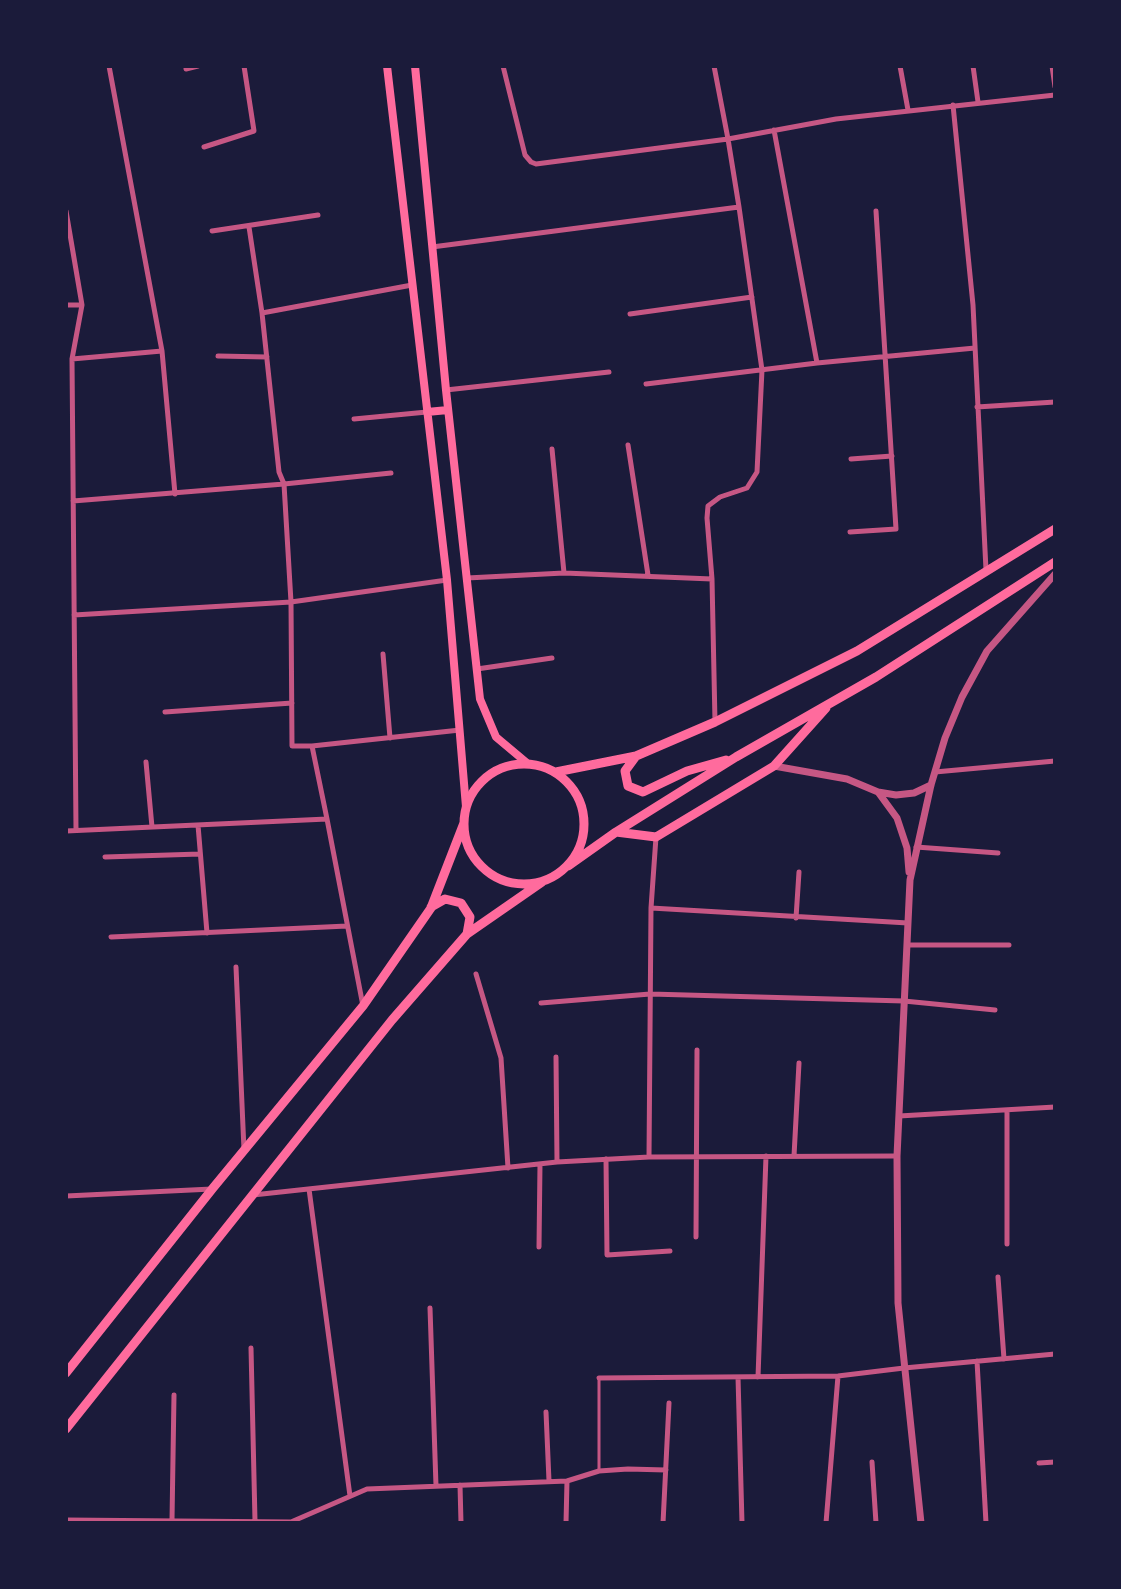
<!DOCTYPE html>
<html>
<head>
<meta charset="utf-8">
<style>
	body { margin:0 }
	#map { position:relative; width:1121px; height:1589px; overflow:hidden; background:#1b1b3a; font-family:"PT Sans",sans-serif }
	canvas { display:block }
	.frame { position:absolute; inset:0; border:68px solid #1b1b3a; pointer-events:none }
</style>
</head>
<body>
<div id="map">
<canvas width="1121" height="1589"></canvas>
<div class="frame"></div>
</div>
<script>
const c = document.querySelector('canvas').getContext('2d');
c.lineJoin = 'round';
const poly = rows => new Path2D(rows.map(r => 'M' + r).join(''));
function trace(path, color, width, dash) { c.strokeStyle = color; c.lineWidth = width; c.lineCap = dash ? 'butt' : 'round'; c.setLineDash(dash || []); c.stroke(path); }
const service = poly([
	[599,1471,599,1378]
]);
const minor = poly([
	[109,66,162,351,175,494],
	[503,66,525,155,531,162,536,164,728,139,836,119,1055,95],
	[714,66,728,139,739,207,762,370,757,472,747,488,720,497,708,506,707,518,712,579,715,722],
	[900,66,908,110],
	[973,66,978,102],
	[1052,66,1055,87],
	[186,69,198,66],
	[953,105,973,305,986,570],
	[774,130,817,363],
	[204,147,254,131,244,66],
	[66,211,82,305,72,359,76,830],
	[249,227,262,313,279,472,284,484,291,602,292,746,312,746,460,730],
	[212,231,318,215],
	[432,247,739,207],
	[66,305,82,305],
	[262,313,412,285],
	[630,314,752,297],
	[218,356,267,357],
	[72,359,162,351],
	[646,384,817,363,975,348],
	[446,390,609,372],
	[977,407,1055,402],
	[354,419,427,412],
	[628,445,648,575],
	[552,449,564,573],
	[851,459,892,456],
	[73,501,284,484,391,473],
	[850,532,896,529,876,211],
	[467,578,564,573,712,579],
	[74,615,291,602,447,580],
	[383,654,390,738],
	[477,669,552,658],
	[165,712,292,703],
	[312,746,327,819],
	[146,762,152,827],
	[935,772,1055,761],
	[198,825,207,933],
	[66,831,327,819,363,1006],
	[916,847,998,853],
	[105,857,200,854],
	[651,908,908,923],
	[796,918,799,872],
	[111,937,347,926],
	[907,945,1009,945],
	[236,967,244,1150],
	[476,974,501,1058,508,1168],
	[541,1003,650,994,904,1001,995,1010],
	[556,1057,557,1162],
	[899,1116,1055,1107],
	[794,1156,799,1063],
	[649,1157,651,908,656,837],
	[606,1159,607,1255,670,1251],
	[309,1189,350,1496],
	[253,1195,557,1162,649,1157,897,1156],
	[66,1196,212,1189],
	[696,1237,697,1050],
	[1007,1244,1007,1110],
	[539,1247,540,1164],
	[998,1277,1004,1359],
	[430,1308,436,1486],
	[251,1348,255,1521],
	[977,1361,986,1523],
	[738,1377,742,1523],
	[758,1377,766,1156],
	[599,1378,838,1376,904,1368,1055,1354],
	[546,1412,549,1481],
	[872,1462,876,1523],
	[1039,1463,1055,1462],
	[460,1485,461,1523],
	[66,1520,291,1522,367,1489,567,1481,599,1471,628,1469,666,1470],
	[172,1520,174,1395],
	[566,1523,567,1481],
	[663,1523,669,1403],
	[826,1523,838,1376]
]);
const tertiary = poly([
	[774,766,847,779,878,792,897,818,907,848,909,872],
	[878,792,896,795,914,793,931,785],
	[921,1523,898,1303,897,1156,910,880,931,785,945,738,962,697,987,651,1055,574]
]);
const secondary = poly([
	[387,66,447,580,466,807],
	[415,66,446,390,480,699,496,737,527,763],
	[427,412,448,410]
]);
const primary = poly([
	[636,756,625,771,628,786,643,792,687,771,726,760],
	'464 824a60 60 0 1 1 120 0a60 60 0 1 1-120 0Z',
	[556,772,636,756,715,722,857,651,1055,529],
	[616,832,656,837,774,766,826,708],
	[568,866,616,832,736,757,876,677,1055,562],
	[431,907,445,899,461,903,470,917,467,934],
	[66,1373,213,1188,363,1006,431,908,464,823],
	[66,1429,392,1020,467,934,542,882]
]);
trace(service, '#c65784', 3);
trace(minor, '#c65784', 5);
trace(tertiary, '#c65784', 7);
trace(secondary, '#ff6b9d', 8);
trace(primary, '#ff6b9d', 9);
</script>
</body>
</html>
